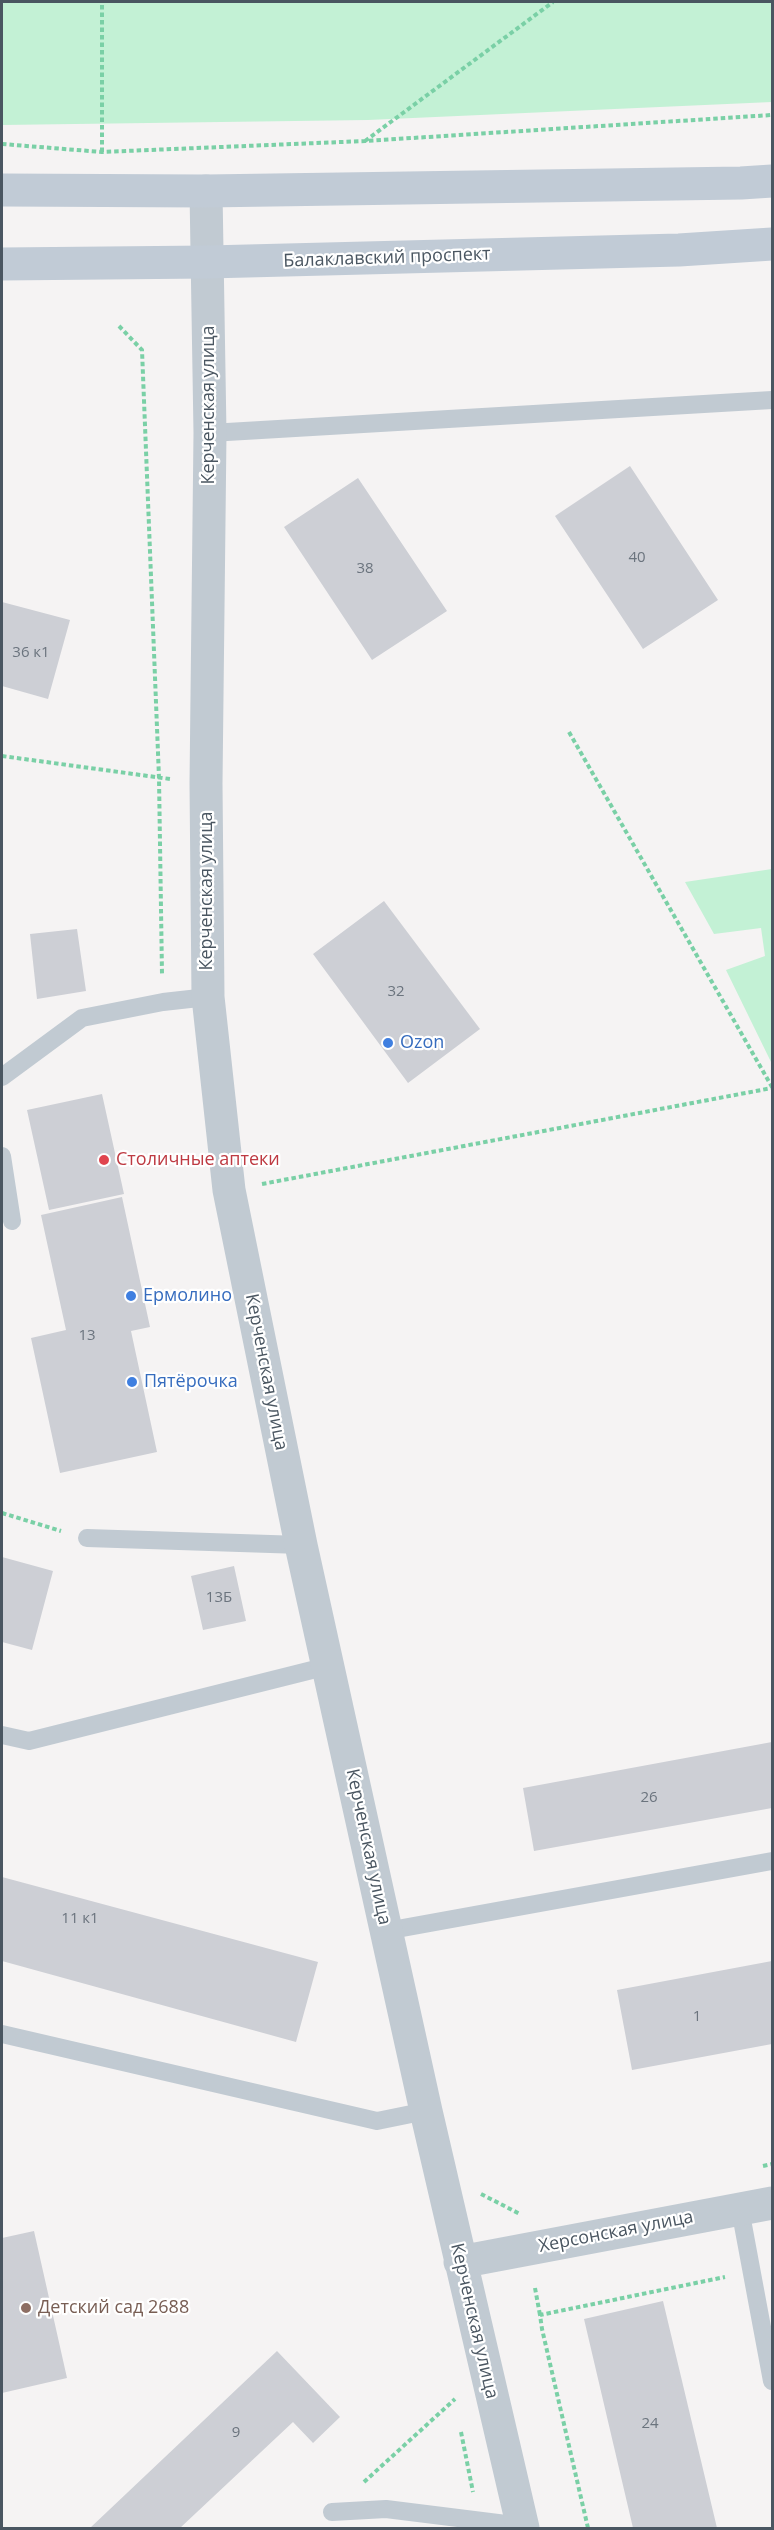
<!DOCTYPE html>
<html>
<head>
<meta charset="utf-8">
<style>
	body { margin:0 }
	#map { position:relative; width:774px; height:2530px; overflow:hidden; background:#f5f3f3; font-family:"Open Sans",sans-serif }
	canvas { display:block }
	.frame { position:absolute; inset:0; border:3px solid #4a5661; pointer-events:none }
</style>
</head>
<body>
<div id="map">
<canvas width="774" height="2530"></canvas>
<div class="frame"></div>
</div>
<script>
const c = document.querySelector('canvas').getContext('2d');
c.lineJoin = 'round';
function paint(path, color) { c.fillStyle = color; c.fill(path, 'evenodd'); }
const poly = rows => new Path2D(rows.map(r => 'M' + r).join(''));
function trace(path, color, width, dash) { c.strokeStyle = color; c.lineWidth = width; c.lineCap = dash ? 'butt' : 'round'; c.setLineDash(dash || []); c.stroke(path); }
function drawText(font, color, halo, rows, align = 'center') {
  c.font = font + ' "Open Sans",sans-serif'; c.lineWidth = 4.5; c.setLineDash([]); c.textBaseline = 'middle'; c.strokeStyle = halo; c.fillStyle = color; for (const [text, x, y, turn = 0] of rows) {
    c.save(); c.translate(x, y); c.rotate((+turn || 0) * Math.PI / 180); c.textAlign = isNaN(turn) ? turn : align; if (halo) c.strokeText(text, 0, 0); c.fillText(text, 0, 0); c.restore();
  }
}
const green = poly([
	[2,2,772,2,772,102,368,120,2,125],
	[772,869,772,1064,726,970,765,956,761,928,714,934,685,882]
]);
const building = poly([
	[630,466,718,600,643,649,555,516],
	[358,478,447,611,372,660,284,527],
	[2,602,70,620,48,699,2,686],
	[384,901,480,1029,408,1083,313,954],
	[77,929,86,991,37,999,30,934],
	[102,1094,124,1194,49,1210,27,1110],
	[122,1197,150,1327,131,1331,157,1452,60,1473,31,1338,66,1330,41,1215],
	[2,1557,53,1571,32,1650,2,1642],
	[234,1566,246,1621,203,1630,191,1576],
	[772,1742,772,1808,534,1851,523,1788],
	[2,1877,318,1962,296,2042,2,1961],
	[772,1961,772,2044,632,2070,617,1990],
	[34,2231,67,2378,2,2393,2,2238],
	[663,2301,717,2528,633,2528,584,2319],
	[277,2351,340,2417,313,2443,293,2422,180,2528,90,2528]
]);
const path = poly([
	[365,141,553,2],
	[2,144,102,152,365,141,772,115],
	[102,152,102,2],
	[119,326,142,350,159,778,162,974],
	[569,732,772,1087],
	[2,756,170,779],
	[262,1184,772,1088],
	[2,1513,61,1531],
	[763,2166,772,2164],
	[481,2194,520,2214],
	[535,2288,540,2315],
	[461,2432,473,2492],
	[364,2482,455,2399],
	[588,2528,542,2329,540,2315,725,2277]
]);
const service = poly([
	[210,433,772,400],
	[2,1077,82,1018,163,1002,208,997],
	[2,1156,12,1221],
	[87,1538,301,1545],
	[2,1735,29,1741,328,1666],
	[386,1931,772,1861],
	[2,2034,377,2121,426,2111],
	[740,2209,772,2381],
	[332,2512,386,2509,522,2526]
]);
const tertiary = poly([
	[206,191,210,433,206,783,208,997,229,1190,301,1545,426,2111,523,2528],
	[460,2262,772,2203]
]);
const secondary = poly([
	[2,190,206,191,741,183,772,181],
	[2,264,208,262,679,250,772,244]
]);
const markers = [
	[388,1043,6,"#3f7fe0"],
	[104,1160,6,"#e0444e"],
	[131,1296,6,"#3f7fe0"],
	[132,1382,6,"#3f7fe0"],
	[26,2308,6,"#8d6e63"]
];
const numberNames = [
	["40",637,558],
	["38",365,569],
	["36 к1",31,653],
	["32",396,992],
	["13",87,1336],
	["13Б",219,1598],
	["26",649,1798],
	["11 к1",80,1919],
	["1",697,2017],
	["24",650,2424],
	["9",236,2433]
];
const streetNames = [
	["Балаклавский проспект",387,258,-2],
	["Керченская улица",209,405,-90],
	["Керченская улица",207,891,-90],
	["Керченская улица",266,1372,79],
	["Керченская улица",368,1847,78],
	["Херсонская улица",616,2232,-11],
	["Керченская улица",474,2321,77]
];
const shopNames = [
	["Ozon",400,1043],
	["Ермолино",143,1296],
	["Пятёрочка",144,1382]
];
const healthNames = [
	["Столичные аптеки",116,1160]
];
const educationNames = [
	["Детский сад 2688",38,2308]
];
paint(green, '#c3f1d5');
paint(building, '#cdcfd5');
trace(path, '#7ad0a6', 4, [4.5, 3]);
trace(service, '#c1cad2', 18);
trace(tertiary, '#c1cad2', 33);
trace(secondary, '#c1cbd6', 33);
for (const [x, y, r, color] of markers) { const dot = new Path2D(); dot.arc(x, y, r, 0, 2 * Math.PI); c.fillStyle = color; c.fill(dot); trace(dot, '#fff', 2); }
drawText('15px', '#6b747e', null, numberNames);
drawText('18px', '#4a5661', '#fff', streetNames);
drawText('18px', '#366cbe', '#fff', shopNames, 'left');
drawText('18px', '#be3a42', '#fff', healthNames, 'left');
drawText('18px', '#785e54', '#fff', educationNames, 'left');
</script>
</body>
</html>
